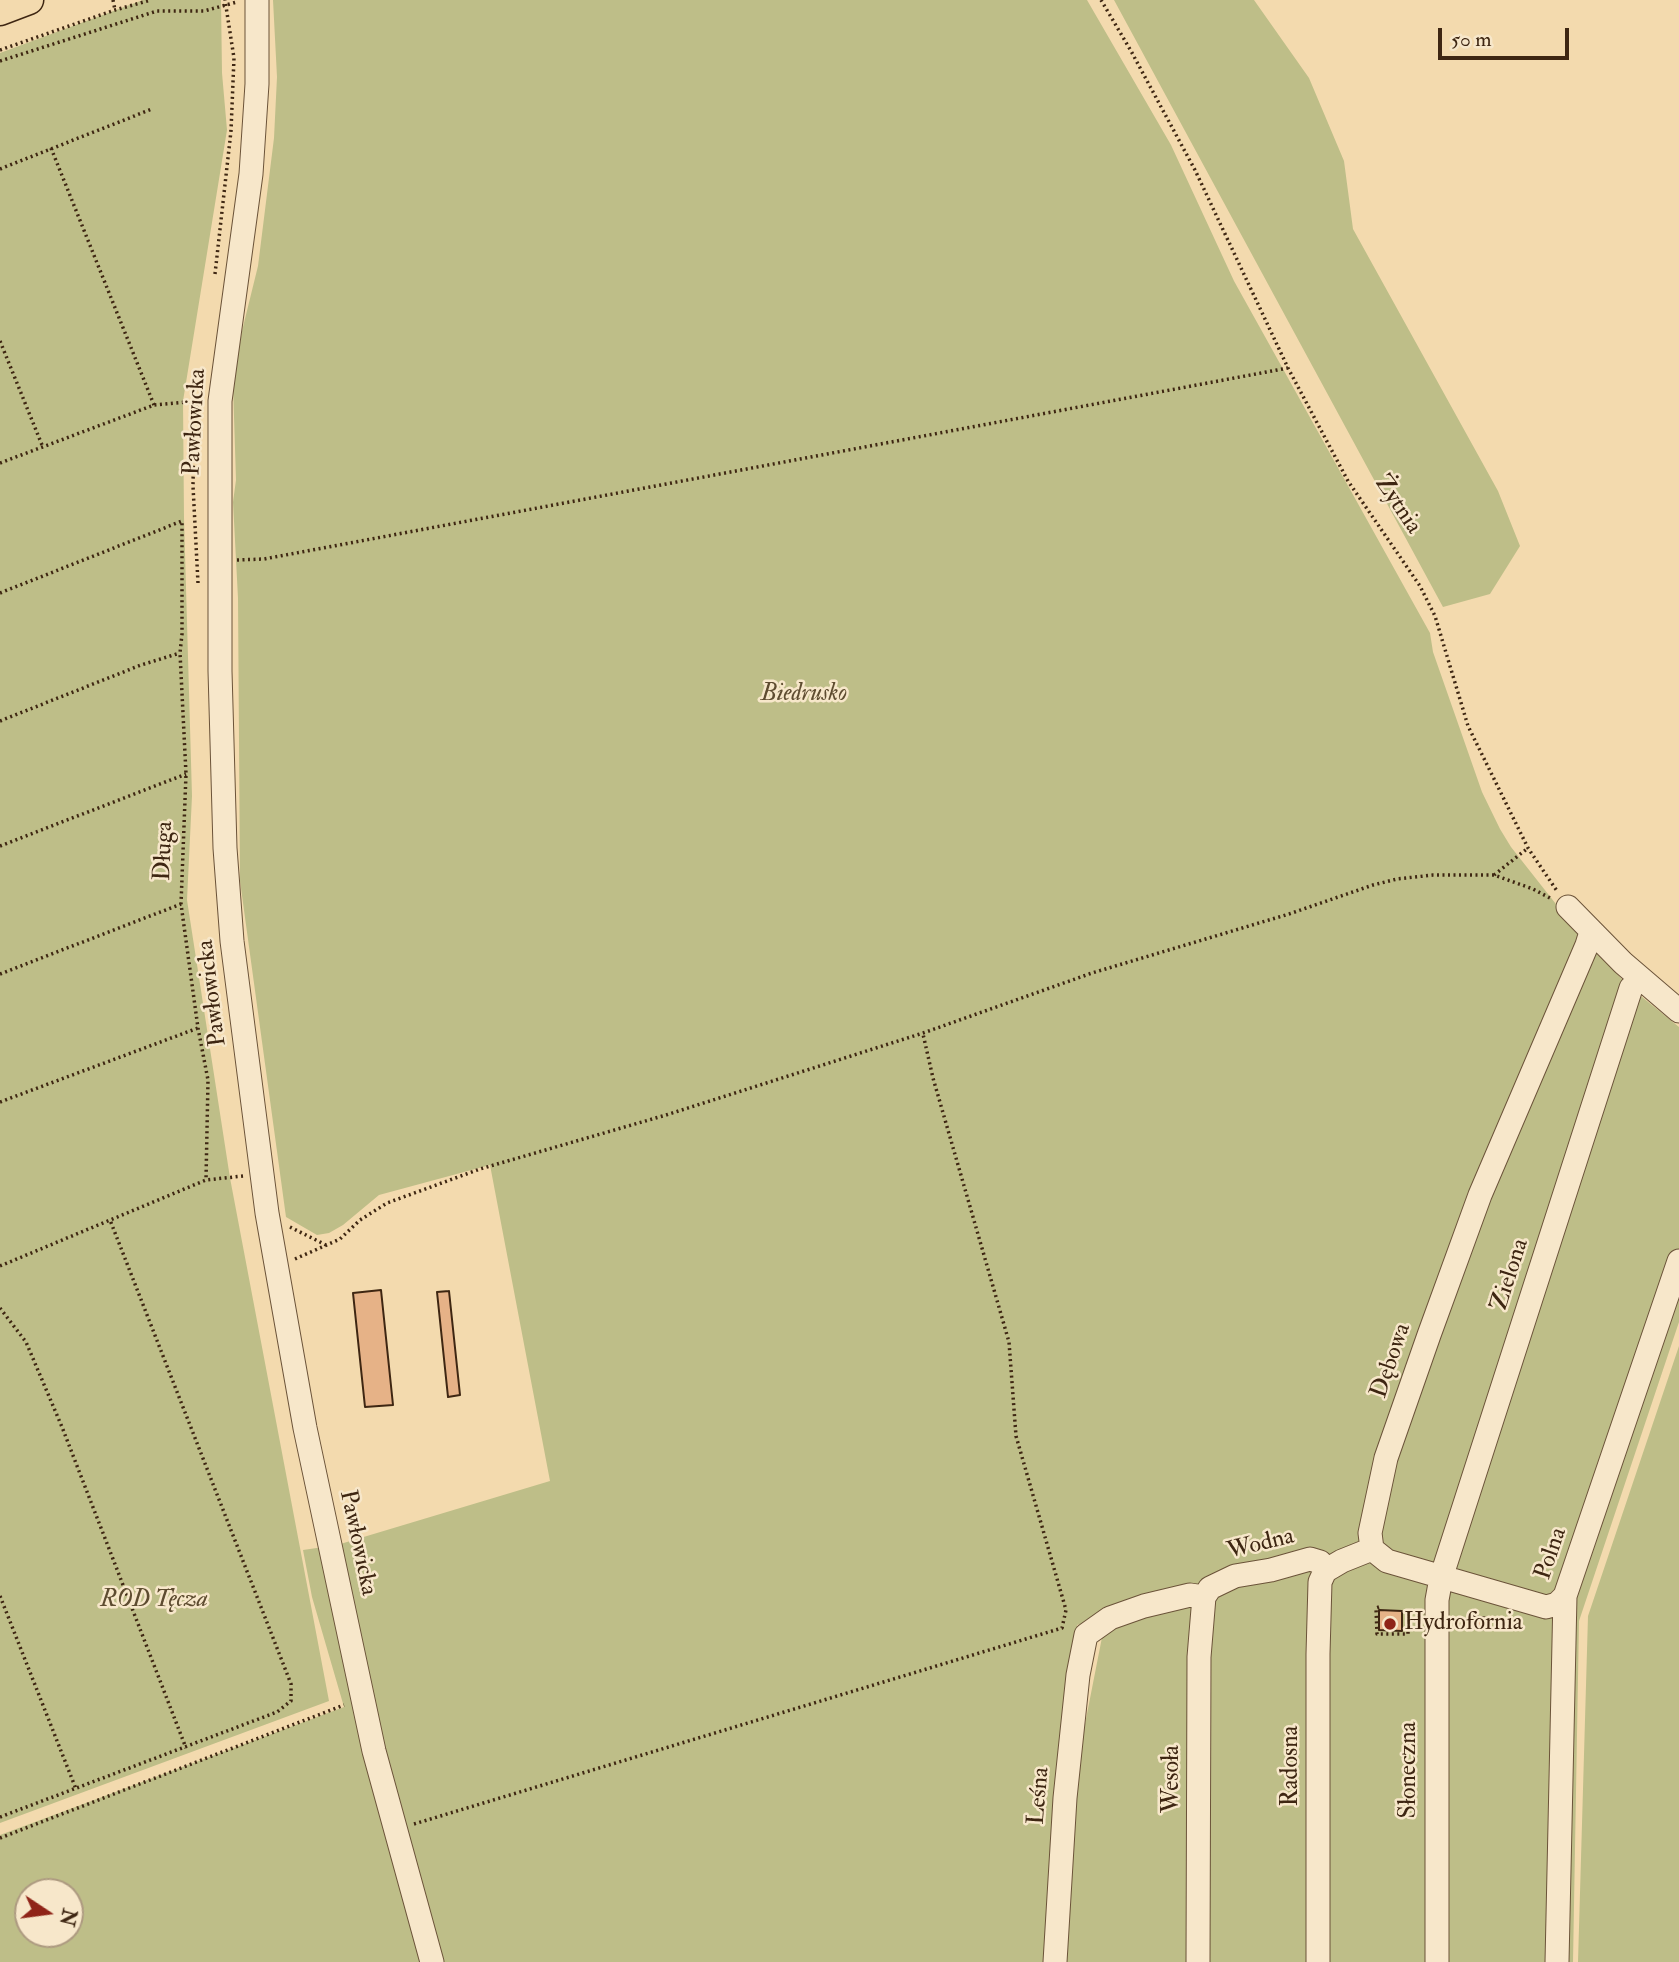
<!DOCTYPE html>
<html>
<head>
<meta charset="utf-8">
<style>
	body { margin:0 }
	#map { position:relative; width:1679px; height:1962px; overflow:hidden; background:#f3daae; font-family:"IM FELL Double Pica",serif }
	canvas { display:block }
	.north { position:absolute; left:14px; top:1878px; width:70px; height:70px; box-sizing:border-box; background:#f7e7ca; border:2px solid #ad9a80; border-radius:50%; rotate:103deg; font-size:19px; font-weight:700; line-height:28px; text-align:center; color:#3e2612 }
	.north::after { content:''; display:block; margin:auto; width:24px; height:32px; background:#8f2418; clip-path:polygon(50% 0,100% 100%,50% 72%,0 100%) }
	.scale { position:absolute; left:1438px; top:28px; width:131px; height:32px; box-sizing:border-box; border:4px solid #3e2612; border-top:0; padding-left:9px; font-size:21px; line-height:24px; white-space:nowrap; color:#3e2612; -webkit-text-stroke:5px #f7e7ca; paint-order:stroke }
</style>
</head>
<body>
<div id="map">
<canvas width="1679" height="1962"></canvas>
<div class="north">N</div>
<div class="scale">50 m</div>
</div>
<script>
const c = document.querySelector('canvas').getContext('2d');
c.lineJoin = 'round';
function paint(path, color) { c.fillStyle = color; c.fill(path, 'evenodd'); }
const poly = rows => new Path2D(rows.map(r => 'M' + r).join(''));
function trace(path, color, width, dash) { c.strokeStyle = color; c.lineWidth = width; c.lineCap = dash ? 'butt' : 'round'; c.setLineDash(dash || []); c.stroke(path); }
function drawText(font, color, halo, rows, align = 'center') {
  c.font = font + ' "IM FELL Double Pica",serif'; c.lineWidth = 5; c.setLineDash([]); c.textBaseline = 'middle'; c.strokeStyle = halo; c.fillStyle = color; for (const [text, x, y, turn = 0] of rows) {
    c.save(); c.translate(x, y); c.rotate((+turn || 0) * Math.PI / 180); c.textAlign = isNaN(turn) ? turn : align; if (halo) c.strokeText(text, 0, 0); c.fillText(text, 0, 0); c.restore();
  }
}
const green = poly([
	[143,0,221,0,222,73,227,130,183,401,184,518,192,796,187,900,230,1178,329,1701,0,1823,0,53],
	[273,0,1087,0,1171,145,1234,281,1430,633,1433,652,1482,792,1500,829,1511,847,1589,946,1631,988,1679,1027,1679,1322,1579,1621,1573,1962,0,1962,0,1835,344,1707,312,1597,303,1550,337,1545,550,1481,490,1165,379,1195,343,1225,329,1233,317,1235,286,1217,240,881,238,598,233,502,236,480,233,385,242,331,258,266,274,138,277,77],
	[1106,1617,1062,1841,1061,1841,1077,1625],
	[28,1892,70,1892,70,1934,28,1934],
	[1114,0,1254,0,1309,78,1344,161,1353,229,1498,491,1520,546,1490,594,1443,607],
	[1679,1346,1679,1962,1578,1962,1588,1616]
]);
const building = poly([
	[381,1290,393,1405,365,1407,353,1293,381,1290],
	[449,1291,460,1395,448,1397,437,1292,449,1291],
	[1379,1610,1402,1611,1402,1631,1379,1630,1379,1610],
	[1473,1616,1489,1618,1488,1630,1472,1628,1473,1616]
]);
const path = poly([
	[113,0,115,10],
	[1101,0,1131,51,1195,170,1288,368,1348,481,1420,586,1435,616,1468,726,1528,848,1557,891],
	[0,50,115,10,151,0],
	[0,61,157,11,204,11,237,2],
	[51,148,154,405],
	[0,169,152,109],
	[215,274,231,131,234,58,225,0],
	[0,341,42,445],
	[0,463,154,405,197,401],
	[237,560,264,559,1288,368],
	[198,583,193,486,194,418,199,396],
	[0,593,182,521,182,634,180,653,186,774,181,904,198,1028,208,1080,206,1180],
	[0,721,141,665,180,653],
	[0,846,186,774],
	[1494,875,1528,848],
	[0,974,181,904],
	[0,1102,198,1028],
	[290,1227,326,1245],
	[295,1259,340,1239,360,1220,387,1203,480,1169,666,1115,923,1033,1092,973,1289,914,1373,885,1397,879,1433,875,1494,875,1533,889,1550,898],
	[0,1266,206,1180,243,1176],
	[0,1308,26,1342,62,1427,186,1748],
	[0,1596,76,1789],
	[1379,1607,1376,1608,1377,1634,1408,1634,1408,1631],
	[1457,1626,1472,1626],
	[0,1817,277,1712,291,1701,291,1684,110,1220],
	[414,1824,1062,1628,1066,1610,1016,1436,1009,1342,933,1078,923,1034],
	[0,1838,344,1705]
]);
const minor = poly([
	[257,0,257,84,251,174,220,401,220,671,225,848,232,941,267,1213,305,1428,374,1751,432,1962],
	[1568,907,1623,963,1679,1011],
	[1372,1549,1370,1533,1386,1458,1429,1335,1480,1195,1587,945,1591,932],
	[1372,1549,1387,1561,1546,1607,1557,1604,1565,1596],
	[1325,1571,1342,1561,1372,1549],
	[1055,1962,1065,1798,1078,1675,1086,1635,1110,1618,1144,1606,1190,1595,1204,1597],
	[1198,1962,1199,1657,1204,1597,1210,1588,1235,1576,1271,1570,1310,1559,1320,1562,1325,1571],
	[1318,1962,1318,1654,1320,1582,1325,1571],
	[1437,1962,1437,1600,1441,1578,1631,988],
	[1557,1962,1565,1596,1679,1261]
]);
const major = poly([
	[0,11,29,0]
]);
const markers = [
	[1390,1624,7,"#8f2418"]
];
const streetNames = [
	["Pawłowicka",196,422,-87],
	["Żytnia",1397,505,56],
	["Długa",165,851,-88],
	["Pawłowicka",213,993,-97],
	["Zielona",1511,1275,-72],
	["Dębowa",1392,1361,-71],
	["Pawłowicka",357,1543,78],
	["Wodna",1261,1545,-14],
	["Polna",1552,1554,-71],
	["Radosna",1292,1766,-90],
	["Słoneczna",1410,1770,-90],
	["Wesoła",1173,1779,-90],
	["Leśna",1040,1796,-85]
];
const parkNames = [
	["Biedrusko",804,695],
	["ROD Tęcza",154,1601]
];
const poiNames = [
	["Hydrofornia",1404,1624]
];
paint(green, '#bebe88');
paint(building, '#e6b287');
trace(building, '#3e2612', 2);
trace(minor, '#6b5339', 25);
trace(major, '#3e2612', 31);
trace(path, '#3e2612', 3.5, [2, 3.5]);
trace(minor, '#f7e7ca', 23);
trace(major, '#f3daae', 28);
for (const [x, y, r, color] of markers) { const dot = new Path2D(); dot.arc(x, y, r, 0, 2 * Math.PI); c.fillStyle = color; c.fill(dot); trace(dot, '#f7e7ca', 2.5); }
drawText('24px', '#3e2612', '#f7e7ca', streetNames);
drawText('italic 24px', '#5e4c30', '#f7e7ca', parkNames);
drawText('24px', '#3e2612', '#f7e7ca', poiNames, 'left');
</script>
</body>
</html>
